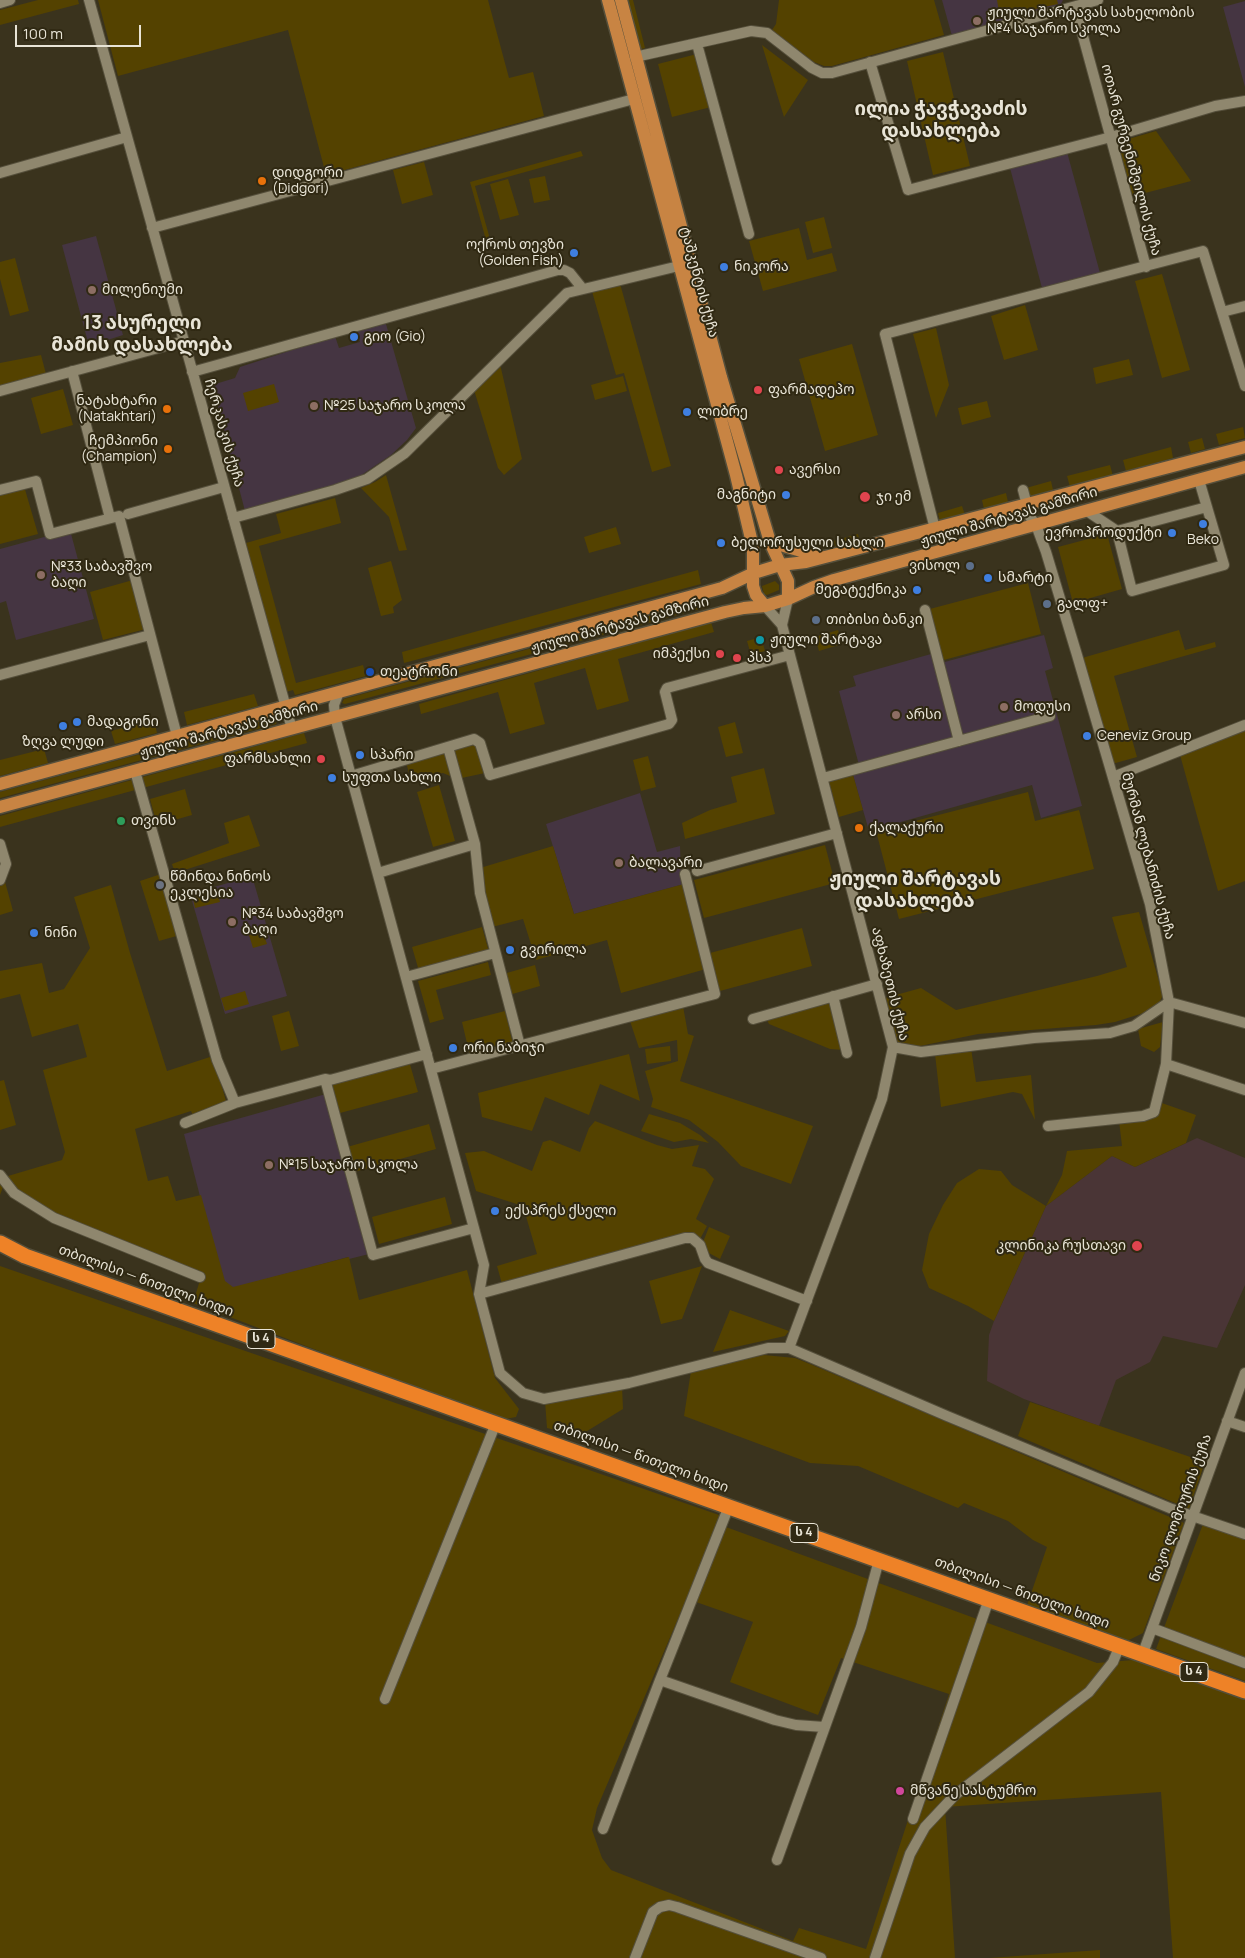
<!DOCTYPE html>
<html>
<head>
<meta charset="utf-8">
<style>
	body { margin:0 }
	#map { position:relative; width:1245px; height:1958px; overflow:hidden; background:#3a331d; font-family:Manrope,sans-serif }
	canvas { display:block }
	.scale { position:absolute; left:15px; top:25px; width:126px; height:22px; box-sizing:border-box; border:2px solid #e8e4d6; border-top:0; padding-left:6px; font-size:15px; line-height:18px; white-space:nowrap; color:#e8e4d6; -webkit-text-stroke:4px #302913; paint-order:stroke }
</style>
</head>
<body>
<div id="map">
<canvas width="1245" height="1958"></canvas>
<div class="scale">100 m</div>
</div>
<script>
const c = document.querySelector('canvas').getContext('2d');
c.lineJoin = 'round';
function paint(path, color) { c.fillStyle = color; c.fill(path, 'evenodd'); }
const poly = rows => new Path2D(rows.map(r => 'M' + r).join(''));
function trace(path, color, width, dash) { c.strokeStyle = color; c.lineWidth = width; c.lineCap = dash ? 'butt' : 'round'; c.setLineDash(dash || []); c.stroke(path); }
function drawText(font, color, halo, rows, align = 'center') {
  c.font = font + ' Manrope,"Noto Sans Georgian",sans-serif'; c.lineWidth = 4; c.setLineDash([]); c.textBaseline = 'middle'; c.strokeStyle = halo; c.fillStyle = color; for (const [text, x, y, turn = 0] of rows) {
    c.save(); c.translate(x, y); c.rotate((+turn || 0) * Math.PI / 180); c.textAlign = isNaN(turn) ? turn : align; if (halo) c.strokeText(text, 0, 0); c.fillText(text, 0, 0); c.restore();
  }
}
const education = poly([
	[942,0,1063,0,1060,6,952,36],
	[1245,1,1245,87,1223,7],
	[1067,152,1100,273,1042,288,1010,168],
	[96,236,123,335,89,346,62,245],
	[386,324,416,428,407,440,391,455,360,476,341,484,245,511,212,385,235,378,240,367,335,336,339,348,360,342,357,330],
	[70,530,94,619,16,640,6,601,0,603,0,549],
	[1044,635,1053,668,1045,671,1082,806,1041,818,1032,785,869,831,853,775,963,744,941,663],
	[931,654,954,739,859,765,839,691,856,686,853,676],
	[640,793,657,852,680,846,681,873,684,884,574,914,546,824],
	[252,876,287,996,225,1014,190,894],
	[326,1094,369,1254,349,1259,348,1257,230,1289,222,1282,184,1134]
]);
const medical = poly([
	[1197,1138,1245,1158,1245,1285,1217,1348,1163,1336,1150,1362,1116,1380,1099,1426,1024,1399,987,1381,989,1335,994,1321,1046,1206,1112,1156,1135,1167]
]);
const green = poly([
	[38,0,78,0,79,4,0,25,0,10],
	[98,0,488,0,509,78,533,72,544,116,326,175,288,30,118,76],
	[627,0,633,0,645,48,638,50],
	[779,0,934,0,944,35,832,66,824,66,814,62,772,30,776,24],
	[997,0,1057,0,1058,4,1000,17],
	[762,45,808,80,784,117],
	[943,52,970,166,933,175,907,61],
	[697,54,711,107,672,117,658,64],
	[1156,131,1191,181,1130,197,1116,147,1118,142],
	[581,151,583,156,475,186,490,239,486,240,470,182],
	[424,162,433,195,402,204,393,170],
	[545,176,550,200,534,203,529,179],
	[508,179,519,215,500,220,490,184],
	[824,217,832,248,813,253,805,222],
	[799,228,807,260,832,253,837,271,763,291,749,241],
	[15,258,29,311,10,316,0,279,0,262],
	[1162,274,1190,370,1162,378,1135,281],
	[619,280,671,466,652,472,624,373,616,375,591,288],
	[1025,305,1038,350,1004,360,991,316],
	[936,328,949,385,936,418,913,334],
	[852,344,878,435,825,451,799,359],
	[41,355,46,374,0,386,0,363],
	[1129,359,1133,375,1096,384,1093,368],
	[500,364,522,459,504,475,498,468,474,390],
	[623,376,627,391,595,400,591,385],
	[274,384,279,402,248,411,243,393],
	[63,389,73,425,41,434,31,398],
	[987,401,991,417,962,425,958,408],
	[1243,427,1245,438,1219,445,1216,434],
	[1202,438,1205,449,1191,453,1188,442],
	[1171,447,1173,458,1126,471,1123,460],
	[1110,465,1113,476,1070,487,1067,476],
	[386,475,407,550,399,551,389,517,361,488,375,482],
	[1051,481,1053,490,1029,497,1026,488],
	[24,486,38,534,0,544,0,493],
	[1006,493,1008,502,984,509,982,500],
	[335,498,341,523,259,546,296,683,363,665,366,676,295,695,293,690,286,692,246,543,281,533,276,514],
	[962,506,965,515,940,522,938,513],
	[616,527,621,544,589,553,584,537],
	[858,534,860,542,836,549,833,541],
	[1107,534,1122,589,1073,603,1058,547],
	[391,561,402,600,393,607,394,613,381,616,368,568],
	[698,570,701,584,404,663,402,652],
	[133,580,146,629,103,640,90,592],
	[775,581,779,585,779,590,767,595,764,594,762,586],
	[1028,583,1041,634,940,661,926,610],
	[706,601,707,607,345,704,342,703,344,699],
	[711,622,714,632,618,659,629,701,597,710,585,668,534,683,545,724,510,734,498,692,421,714,419,704],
	[838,630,842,644,819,651,815,637],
	[1179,630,1185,650,1215,642,1216,647,1114,676,1137,757,1112,764,1082,658],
	[761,637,765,651,751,655,747,641],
	[254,694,258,706,187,725,184,712],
	[274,718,277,719,276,724,0,798,0,792],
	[154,720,157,733,115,744,111,731],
	[735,722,743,753,726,757,718,727],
	[1245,731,1245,881,1218,891,1180,755],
	[304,733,307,743,0,827,0,816],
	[471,743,477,746,485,773,457,779,443,773,411,781,406,762],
	[44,749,48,763,0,776,0,760],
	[648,756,656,787,641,791,633,760],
	[764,768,775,814,685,839,682,823,710,810,737,802,731,777],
	[853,775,863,810,839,817,829,782],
	[439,785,455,841,433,847,417,792],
	[185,789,192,815,157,825,150,799],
	[1028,792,1035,821,1079,810,1094,869,899,919,876,831],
	[249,815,260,846,175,873,172,864,229,843,224,823],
	[825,845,835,883,704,918,694,880],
	[553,846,574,914,684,884,706,969,621,993,607,940,536,960,523,919,492,927,482,892,480,868],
	[161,874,180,935,159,941,140,881],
	[4,878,13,911,0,915,0,886],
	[111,885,130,953,167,1071,213,1056,228,1108,194,1118,191,1111,135,1129,148,1181,168,1176,176,1201,201,1195,225,1281,233,1287,349,1257,359,1300,467,1270,495,1378,519,1409,516,1417,500,1420,193,1303,200,1280,53,1220,3,1187,0,1195,0,1181,4,1186,8,1176,62,1160,65,1152,43,1070,87,1057,78,1024,32,1037,20,994,0,999,0,971,42,963,49,993,64,989,90,948,74,897],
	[216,888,220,902,195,908,192,894],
	[1139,912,1163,995,1156,1009,1115,1022,1096,1025,978,1034,920,1046,897,1042,885,998,921,988,956,1010,1097,976,1127,967,1112,917],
	[482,927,489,952,419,971,412,947],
	[802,928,812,966,720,991,710,953],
	[263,932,267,944,253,948,249,935],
	[488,962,491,975,436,990,444,1019,430,1023,418,981],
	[535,965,540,986,509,995,503,974],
	[245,991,249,1004,225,1011,221,998],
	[830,1000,844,1050,830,1049,769,1024,766,1018],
	[683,1006,688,1034,694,1036,680,1081,813,1126,791,1184,741,1166,718,1142,689,1120,651,1107,653,1099,645,1071,678,1061,677,1040,639,1048,630,1021],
	[289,1011,299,1046,281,1051,272,1016],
	[505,1011,513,1044,470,1056,462,1022],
	[1163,1022,1160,1047,1154,1052,1141,1046,1138,1029],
	[670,1046,671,1061,647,1064,645,1049],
	[971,1048,976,1082,1031,1075,1035,1120,1022,1094,1013,1092,941,1107,935,1054],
	[629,1054,640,1101,600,1084,589,1115,545,1097,532,1131,482,1117,478,1093],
	[409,1061,418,1092,340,1113,332,1083],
	[4,1080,16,1125,0,1130,0,1081],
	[1159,1102,1196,1115,1186,1143,1135,1167,1112,1156,1046,1206,994,1321,968,1306,929,1288,922,1270,929,1234,943,1205,957,1183,979,1169,1001,1171,1012,1185,1046,1206,1062,1175,1067,1151,1122,1146,1119,1121,1148,1120,1153,1117],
	[649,1114,680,1123,700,1135,709,1143,691,1139,674,1142,641,1131],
	[595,1121,657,1145,672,1149,699,1145,692,1166,705,1169,714,1179,696,1219,707,1226,700,1239,502,1284,497,1266,537,1254,523,1206,476,1191,465,1153,484,1151,532,1171,543,1142,550,1140,580,1152,589,1128],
	[429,1124,436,1149,354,1172,347,1147],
	[445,1197,452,1224,379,1244,372,1217],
	[709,1227,730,1236,720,1259,707,1252,703,1242],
	[0,1266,722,1516,597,1808,592,1830,602,1858,611,1870,793,1941,799,1928,866,1949,949,1694,841,1658,818,1715,730,1682,753,1622,696,1602,726,1527,1097,1663,1133,1660,1245,1700,1245,1958,1173,1958,1161,1792,945,1807,955,1958,0,1958],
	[702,1266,682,1319,661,1324,649,1281],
	[730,1310,789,1331,785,1336,713,1352],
	[764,1355,795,1358,810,1364,1184,1523,1143,1633,1123,1643,1026,1608,1047,1547,1033,1540,1008,1521,964,1503,958,1508,858,1466,810,1463,684,1416,691,1371],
	[622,1386,623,1409,579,1436,547,1428,545,1401],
	[1030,1402,1205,1462,1189,1509,1018,1436],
	[1203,1524,1245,1537,1245,1681,1156,1649],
	[1100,1950,1100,1958,989,1958]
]);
const minor = poly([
	[89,0,292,729],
	[0,3,10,0],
	[1075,7,1146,267],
	[697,44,749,234],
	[635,57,751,31,767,33,812,68,822,73,832,73,1098,0],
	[870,62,908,190,1111,137,1215,106,1245,101],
	[0,173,127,137],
	[152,228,634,99],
	[1222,312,1245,306],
	[72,371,110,518],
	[192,372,558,270,564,270,570,273,582,288],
	[0,391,184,341],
	[0,490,36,481,50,534,119,516,177,736],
	[1023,490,1027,505],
	[1022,506,1036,525,1046,552,1077,655,1150,904,1169,1002,1166,1064,1154,1112,1143,1116,1048,1126],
	[1087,511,1117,531,1207,507],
	[128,514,224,487],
	[233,518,335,490,367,479,405,453,567,293,687,264],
	[935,529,885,334,1203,251,1245,386],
	[1117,531,1132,591,1224,565,1199,480],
	[788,599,782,625,893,1047,882,1099,789,1348],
	[765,606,782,625],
	[925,610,959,741],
	[0,675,150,635],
	[339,692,334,705,335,717,484,1265,479,1294,500,1373,523,1393,544,1399,629,1383,768,1348,789,1348,947,1416,1172,1509,1245,1534],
	[448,747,475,844,480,893,520,1046],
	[135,771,217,1060,235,1103],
	[351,776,474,739,480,743,490,775,669,724,672,720,665,692,667,688,790,655],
	[1113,777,1245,725],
	[823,778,1050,716],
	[0,844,6,864,0,880],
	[697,871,837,833],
	[378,873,475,844],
	[406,977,495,953],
	[833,996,847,1053],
	[1169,1002,1245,1023],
	[753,1019,877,984],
	[893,1047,921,1052,1034,1038,1110,1033,1134,1026,1169,1002],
	[1166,1064,1245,1090],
	[431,1069,715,994,685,874],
	[325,1079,373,1255,474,1228],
	[185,1123,235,1103,325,1079,330,1080,427,1054],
	[0,1175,14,1193,54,1218,200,1277],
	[479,1294,685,1238,692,1238,700,1245,705,1259,708,1263,807,1301],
	[1227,1421,1245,1427],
	[1152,1628,1245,1663],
	[1143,1653,1245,1373],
	[660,1680,729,1506],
	[385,1699,496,1423],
	[913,1819,989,1599],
	[603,1829,660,1680,775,1720,796,1725,824,1727],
	[777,1860,861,1627,879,1560],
	[635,1958,653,1912,660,1907,669,1905,677,1907,821,1958],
	[875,1958,910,1854,925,1827,955,1795,1089,1692,1113,1662,1120,1645]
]);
const major = poly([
	[608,0,736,475,753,547,753,586,756,595,765,606],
	[621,0,721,377,770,542,788,581,788,599],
	[770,542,822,557],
	[0,784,722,588,754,573,780,565,806,562,1245,447],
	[0,807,725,612,744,608,765,606,788,599,814,587,834,580,1245,467]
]);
const highway = poly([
	[0,1243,25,1256,1245,1691]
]);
const markers = [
	[977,21,5,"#8d6e63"],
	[262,181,5,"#e8710a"],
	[574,253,5,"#3f7fe0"],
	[724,267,5,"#3f7fe0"],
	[92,290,5,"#8d6e63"],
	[354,337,5,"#3f7fe0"],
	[758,390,5,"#e0444e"],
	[314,406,5,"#8d6e63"],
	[167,409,5,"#e8710a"],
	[687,412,5,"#3f7fe0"],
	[168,449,5,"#e8710a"],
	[779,470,5,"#e0444e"],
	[786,495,5,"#3f7fe0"],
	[865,497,6,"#e0444e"],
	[1203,524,5,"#3f7fe0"],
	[1172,533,5,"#3f7fe0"],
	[721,543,5,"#3f7fe0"],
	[970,566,5,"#5c6f8a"],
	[41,575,5,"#8d6e63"],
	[988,578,5,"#3f7fe0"],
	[917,590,5,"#3f7fe0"],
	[1047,604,5,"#5c6f8a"],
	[816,620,5,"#5c6f8a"],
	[760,640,5,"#0f9aa8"],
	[720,654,5,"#e0444e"],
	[737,658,5,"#e0444e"],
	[370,672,5,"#1a4fb4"],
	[1004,707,5,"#8d6e63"],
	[896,715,5,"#8d6e63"],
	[77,722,5,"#3f7fe0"],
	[63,726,5,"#3f7fe0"],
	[1087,736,5,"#3f7fe0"],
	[360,755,5,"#3f7fe0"],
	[321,759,5,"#e0444e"],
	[332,778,5,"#3f7fe0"],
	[121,821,5,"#2e9e5b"],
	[859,828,5,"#e8710a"],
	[619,863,5,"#8d6e63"],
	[160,885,5,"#6b7280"],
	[232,922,5,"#8d6e63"],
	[34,933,5,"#3f7fe0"],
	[510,950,5,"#3f7fe0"],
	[453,1048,5,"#3f7fe0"],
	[269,1165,5,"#8d6e63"],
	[495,1211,5,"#3f7fe0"],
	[1137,1246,6,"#e0444e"],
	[900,1791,5,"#d1479c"]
];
const shields = [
	[261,1339,28],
	[804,1533,28],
	[1194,1672,28]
];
const shieldNames = [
	["ს 4",261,1339],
	["ს 4",804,1533],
	["ს 4",1194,1672]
];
const poiNames = [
	["ჟიული შარტავას სახელობის",987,13],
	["№4 საჯარო სკოლა",987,29],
	["დიდგორი",272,173],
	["(Didgori)",272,189],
	["ოქროს თევზი",564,245,"right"],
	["(Golden Fish)",564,261,"right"],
	["ნიკორა",734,267],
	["მილენიუმი",102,290],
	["გიო (Gio)",364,337],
	["ფარმადეპო",768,390],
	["ნატახტარი",157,401,"right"],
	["(Natakhtari)",157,417,"right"],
	["№25 საჯარო სკოლა",324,406],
	["ლიბრე",697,412],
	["ჩემპიონი",158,441,"right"],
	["(Champion)",158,457,"right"],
	["ავერსი",789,470],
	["მაგნიტი",776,495,"right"],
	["ჯი ემ",876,497],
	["ევროპროდუქტი",1162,533,"right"],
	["Beko",1203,540,"center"],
	["ბელორუსული სახლი",731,543],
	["ვისოლ",960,566,"right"],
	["№33 საბავშვო",51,567],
	["ბაღი",51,583],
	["სმარტი",998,578],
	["მეგატექნიკა",907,590,"right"],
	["გალფ+",1057,604],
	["თიბისი ბანკი",826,620],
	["ჟიული შარტავა",770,640],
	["იმპექსი",710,654,"right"],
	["პსპ",747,658],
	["თეატრონი",380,672],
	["მოდუსი",1014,707],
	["არსი",906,715],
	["მადაგონი",87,722],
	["Ceneviz Group",1097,736],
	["ზღვა ლუდი",63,742,"center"],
	["სპარი",370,755],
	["ფარმსახლი",311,759,"right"],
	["სუფთა სახლი",342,778],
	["თვინს",131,821],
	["ქალაქური",869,828],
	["ბალავარი",629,863],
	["წმინდა ნინოს",170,877],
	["ეკლესია",170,893],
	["№34 საბავშვო",242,914],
	["ბაღი",242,930],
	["ნინი",44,933],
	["გვირილა",520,950],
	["ორი ნაბიჯი",463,1048],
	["№15 საჯარო სკოლა",279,1165],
	["ექსპრეს ქსელი",505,1211],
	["კლინიკა რუსთავი",1126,1246,"right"],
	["მწვანე სასტუმრო",910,1791]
];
const streetNames = [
	["ოთარ გურგენიშვილის ქუჩა",1131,160,75],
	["ტაშკენტის ქუჩა",699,282,75],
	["ჩერკასკის ქუჩა",224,433,74],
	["ჟიული შარტავას გამზირი",1009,517,-16],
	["ჟიული შარტავას გამზირი",620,625,-15],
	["ჟიული შარტავას გამზირი",229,730,-15],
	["მურმან ლებანიძის ქუჩა",1148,856,75],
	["აფხაზეთის ქუჩა",890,984,76],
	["თბილისი — წითელი ხიდი",146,1281,20],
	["თბილისი — წითელი ხიდი",641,1457,20],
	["ნიკო ლომოურის ქუჩა",1181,1508,-70],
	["თბილისი — წითელი ხიდი",1022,1593,20]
];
const districtNames = [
	["ილია ჭავჭავაძის",941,110],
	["დასახლება",941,132],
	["13 ასურელი",142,324],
	["მამის დასახლება",142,346],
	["ჟიული შარტავას",915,880],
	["დასახლება",915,902]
];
paint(education, '#453542');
paint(medical, '#4a3536');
paint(green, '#544200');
trace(minor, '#554f3b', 12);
trace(major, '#554f3b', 15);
trace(highway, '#554f3b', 18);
trace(minor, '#8f876e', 10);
trace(major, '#c88443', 12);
trace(highway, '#ee8227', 15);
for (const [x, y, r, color] of markers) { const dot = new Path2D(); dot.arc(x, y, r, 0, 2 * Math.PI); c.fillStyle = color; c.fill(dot); trace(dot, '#302913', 2); }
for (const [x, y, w] of shields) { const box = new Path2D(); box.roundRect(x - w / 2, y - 9.5, w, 19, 4); c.fillStyle = '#302913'; c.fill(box); trace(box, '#e8e4d6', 1); }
drawText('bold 12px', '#e8e4d6', null, shieldNames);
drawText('14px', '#e8e4d6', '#302913', poiNames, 'left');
drawText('14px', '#e8e4d6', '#302913', streetNames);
drawText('bold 19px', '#e8e4d6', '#302913', districtNames);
</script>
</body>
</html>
